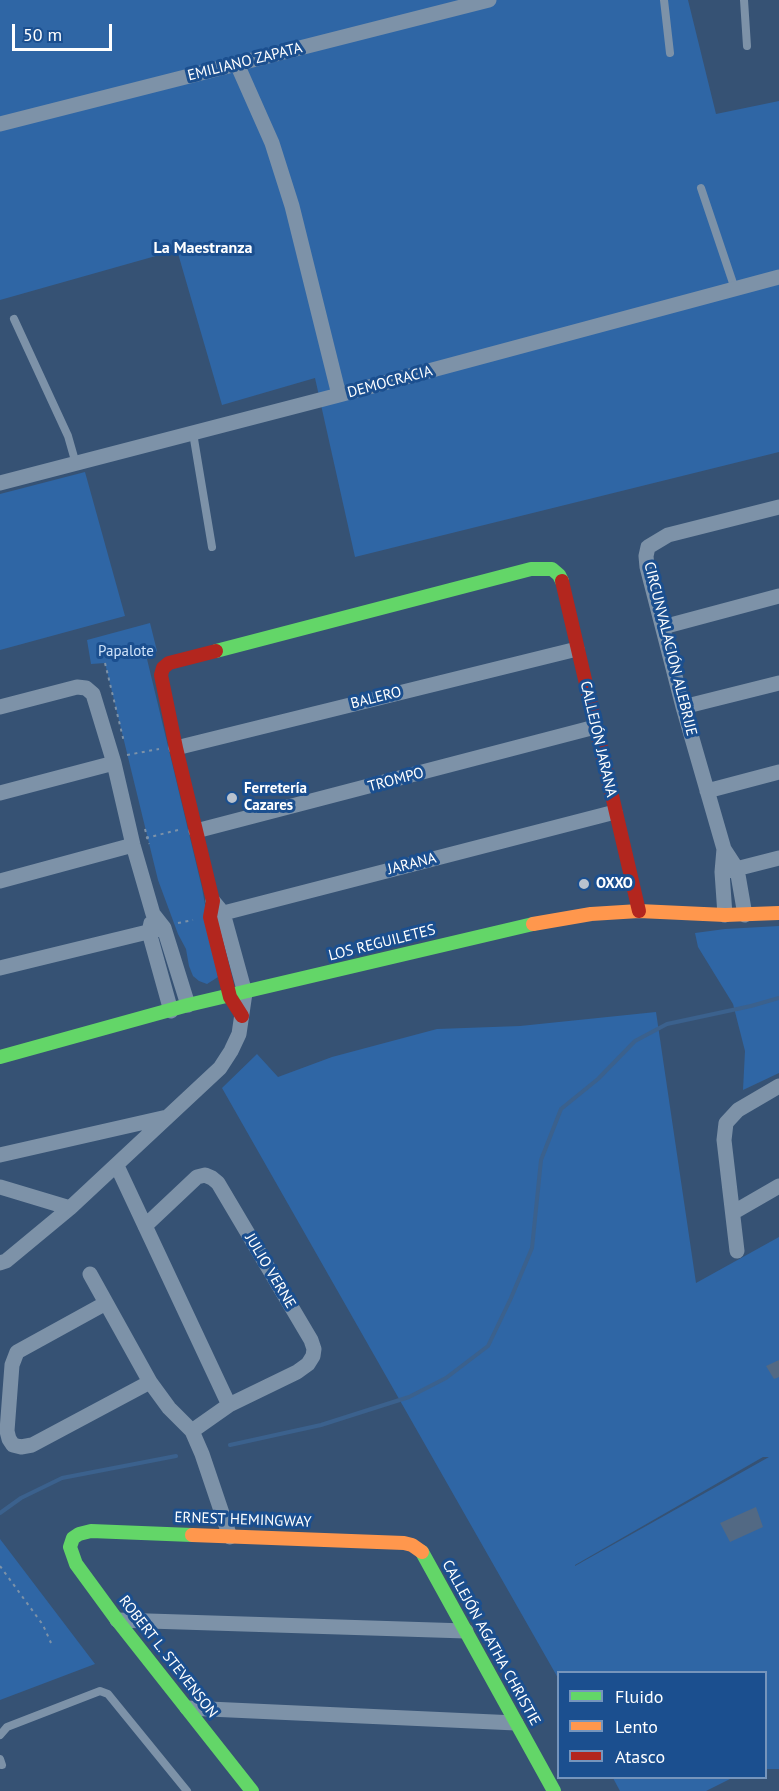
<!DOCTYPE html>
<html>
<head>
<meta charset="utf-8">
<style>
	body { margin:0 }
	#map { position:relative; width:779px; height:1791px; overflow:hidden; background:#365274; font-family:"PT Sans",sans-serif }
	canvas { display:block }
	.legend { position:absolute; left:557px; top:1671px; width:210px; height:108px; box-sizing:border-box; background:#1b4f8f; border:2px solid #7695bc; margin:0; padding:8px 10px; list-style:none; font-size:18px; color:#fff }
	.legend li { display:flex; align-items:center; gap:12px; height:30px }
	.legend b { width:30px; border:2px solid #7695bc }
	.scale { position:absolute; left:12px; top:24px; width:100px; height:27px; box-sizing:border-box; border:3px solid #fff; border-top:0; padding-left:8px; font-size:18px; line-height:21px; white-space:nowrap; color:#fff; -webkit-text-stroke:4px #1b4f8f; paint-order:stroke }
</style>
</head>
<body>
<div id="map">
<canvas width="779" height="1791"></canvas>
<ul class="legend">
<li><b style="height:8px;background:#63d668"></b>Fluido</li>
<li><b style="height:8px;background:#ff974d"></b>Lento</li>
<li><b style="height:8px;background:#b3261e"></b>Atasco</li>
</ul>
<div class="scale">50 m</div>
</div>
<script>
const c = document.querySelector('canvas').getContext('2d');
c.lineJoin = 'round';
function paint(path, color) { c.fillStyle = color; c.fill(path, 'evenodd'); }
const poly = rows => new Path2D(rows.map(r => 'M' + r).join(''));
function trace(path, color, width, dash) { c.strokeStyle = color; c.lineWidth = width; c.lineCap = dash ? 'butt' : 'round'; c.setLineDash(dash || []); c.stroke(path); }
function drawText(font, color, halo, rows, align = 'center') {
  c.font = font + ' "PT Sans",sans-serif'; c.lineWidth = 6; c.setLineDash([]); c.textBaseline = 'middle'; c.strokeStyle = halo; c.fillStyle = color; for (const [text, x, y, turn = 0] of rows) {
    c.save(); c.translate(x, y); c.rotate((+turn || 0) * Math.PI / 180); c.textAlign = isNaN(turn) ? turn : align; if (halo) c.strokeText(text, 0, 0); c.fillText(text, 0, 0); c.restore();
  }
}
const green = poly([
	[0,0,688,0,716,114,779,101,779,452,355,557,315,378,222,405,177,250,0,300],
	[85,472,125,616,0,650,0,494],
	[150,623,157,651,147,659,202,888,218,977,207,984,199,981,193,976,189,966,186,949,178,934,158,880,105,663,91,664,87,640],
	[779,926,779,1073,743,1090,745,1051,733,1004,698,947,695,933,725,929],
	[656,1012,696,1283,779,1237,779,1769,766,1769,766,1672,558,1672,558,1678,222,1088,257,1054,278,1077,332,1057,437,1029,520,1026],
	[763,1457,769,1457,575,1566,575,1565],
	[0,1539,95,1664,0,1700],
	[613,1778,732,1778,706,1791,620,1791]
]);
const stream = poly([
	[230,1445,321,1425,409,1397,446,1378,488,1346,511,1298,532,1248,541,1160,561,1109,598,1079,635,1041,667,1024,751,1006,779,998],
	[0,1513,21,1498,62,1478,176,1456]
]);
const building = poly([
	[779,1360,779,1377,774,1379,766,1366],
	[756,1507,763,1527,730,1542,720,1523]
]);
const path = poly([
	[105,663,124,742],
	[127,755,159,749],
	[145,829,149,844],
	[146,838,178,830],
	[178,923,193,920],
	[0,1566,43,1625,51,1643]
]);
const lane = poly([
	[664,0,670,53],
	[744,0,747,46],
	[701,188,735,289],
	[14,319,68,436,76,464],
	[193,433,212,547],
	[0,1735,7,1727,100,1691,108,1694,187,1791],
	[0,1759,2,1765]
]);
const street = poly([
	[237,64,272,143,292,206,339,395],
	[0,124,489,0],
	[0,483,339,395,779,277],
	[663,627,779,596],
	[0,707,77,687,86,688,93,694,114,763,133,845,153,914,164,928,188,1005],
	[683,707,779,683],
	[176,748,577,649],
	[707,791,779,772],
	[0,793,114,763],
	[196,831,595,727],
	[724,849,722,872,725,915],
	[728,871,779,858],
	[0,881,133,845],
	[216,915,615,812],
	[745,915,737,869,724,849,683,707,647,567,646,556,648,547,668,535,779,507],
	[151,923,149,932,171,1011],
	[0,968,164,928],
	[0,1155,167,1117],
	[117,1166,229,1405],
	[0,1187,70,1208],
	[734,1212,779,1186],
	[145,1226,197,1177,205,1175,212,1178,218,1183,311,1340,314,1349,313,1356,308,1364,297,1372,229,1405,192,1431,202,1454,230,1537],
	[737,1251,724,1140,726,1123,738,1110,779,1086],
	[0,1263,6,1261,70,1208,220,1068,231,1051,239,1034,245,993,223,913,213,901],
	[90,1274,150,1382,169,1408,192,1431],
	[106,1303,17,1352,12,1365,7,1431,9,1439,13,1445,21,1447,32,1445,150,1382],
	[117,1620,466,1631],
	[187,1708,516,1723]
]);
const fast = poly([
	[216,651,531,569,552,569,559,575,562,581],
	[0,1057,188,1005,533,924],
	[192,1535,91,1531,79,1534,73,1538,70,1547,76,1564,117,1620,252,1791],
	[422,1552,554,1791]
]);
const slow = poly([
	[533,924,591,914,639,911,725,915,779,913],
	[192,1535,404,1543,412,1545,422,1552]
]);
const jam = poly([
	[562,581,639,911],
	[216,651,169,663,163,668,161,675,176,748,213,901,210,917,230,997,242,1016]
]);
const markers = [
	[232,798,6,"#b9c2ce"],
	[584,884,6,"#b9c2ce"]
];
const streetNames = [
	["EMILIANO ZAPATA",245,62,-14],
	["DEMOCRACIA",390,382,-15],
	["CIRCUNVALACIÓN ALEBRIJE",670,649,76],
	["BALERO",376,698,-14],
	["CALLEJÓN JARANA",598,739,77],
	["TROMPO",396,780,-15],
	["JARANA",412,864,-14],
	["LOS REGUILETES",382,943,-14],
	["JULIO VERNE",270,1271,59],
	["ERNEST HEMINGWAY",243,1520,2],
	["CALLEJÓN AGATHA CHRISTIE",491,1643,61],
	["ROBERT L. STEVENSON",168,1657,52]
];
const parkNames = [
	["Papalote",126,652]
];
const poiNames = [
	["Ferretería",244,789],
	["Cazares",244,806],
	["OXXO",596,884]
];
const neighbourhoodNames = [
	["La Maestranza",203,248]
];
paint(green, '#2f66a5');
trace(stream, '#3b618d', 4);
paint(building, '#526984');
trace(path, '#7d92a8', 2, [3, 4.5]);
trace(lane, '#7d92a8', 8);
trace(street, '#7d92a8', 15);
trace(fast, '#63d668', 14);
trace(slow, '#ff974d', 14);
trace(jam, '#b3261e', 14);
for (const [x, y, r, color] of markers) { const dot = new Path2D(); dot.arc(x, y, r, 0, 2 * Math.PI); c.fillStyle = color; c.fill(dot); trace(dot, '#1b4f8f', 2); }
drawText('15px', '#fff', '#1b4f8f', streetNames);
drawText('15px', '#cfe3fa', '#1b4f8f', parkNames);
drawText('bold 15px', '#fff', '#1b4f8f', poiNames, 'left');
drawText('bold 16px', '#fff', '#1b4f8f', neighbourhoodNames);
</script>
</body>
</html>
